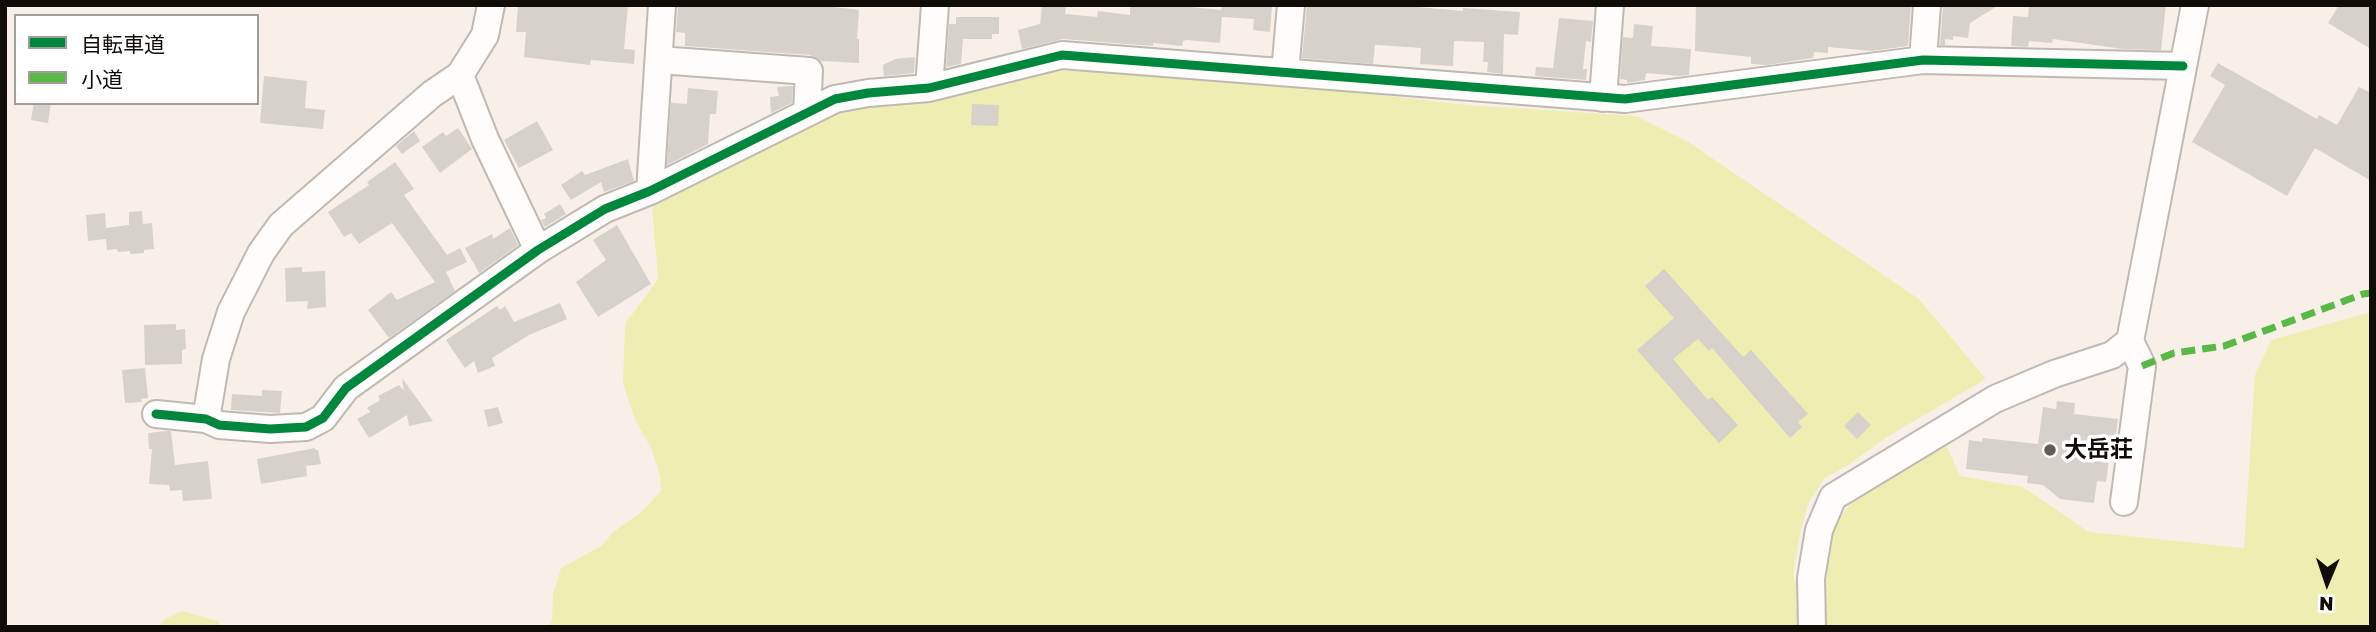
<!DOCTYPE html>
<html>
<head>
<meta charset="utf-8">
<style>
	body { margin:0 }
	#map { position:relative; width:2376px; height:632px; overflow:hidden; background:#f8f0e8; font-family:"Golos Text","Noto Sans JP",sans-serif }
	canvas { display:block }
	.frame { position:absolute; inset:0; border:7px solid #100c07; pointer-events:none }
	.legend { position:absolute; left:14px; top:14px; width:245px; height:91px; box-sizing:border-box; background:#fff; border:2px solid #9f9e9c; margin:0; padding:9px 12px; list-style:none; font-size:21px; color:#100c07 }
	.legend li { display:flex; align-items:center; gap:14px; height:35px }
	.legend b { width:35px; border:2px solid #9f9e9c }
	.north { position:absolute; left:2292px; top:548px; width:70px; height:70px; -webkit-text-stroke:5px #fff; paint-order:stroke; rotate:182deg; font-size:19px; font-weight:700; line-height:28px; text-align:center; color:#100c07 }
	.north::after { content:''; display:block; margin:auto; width:24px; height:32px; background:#100c07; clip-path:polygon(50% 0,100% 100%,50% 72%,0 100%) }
</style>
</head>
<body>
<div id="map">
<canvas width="2376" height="632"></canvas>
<div class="frame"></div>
<ul class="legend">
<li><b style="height:9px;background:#00873e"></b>自転車道</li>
<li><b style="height:9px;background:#58b947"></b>小道</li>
</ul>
<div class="north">N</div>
</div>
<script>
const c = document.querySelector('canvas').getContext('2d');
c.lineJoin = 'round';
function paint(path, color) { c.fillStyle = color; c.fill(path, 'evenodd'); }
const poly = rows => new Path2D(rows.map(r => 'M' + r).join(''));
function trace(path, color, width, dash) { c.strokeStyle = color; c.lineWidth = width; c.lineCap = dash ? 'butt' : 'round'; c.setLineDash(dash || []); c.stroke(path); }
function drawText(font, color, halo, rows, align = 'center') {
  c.font = font + ' "Golos Text","Noto Sans JP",sans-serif'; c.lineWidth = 7; c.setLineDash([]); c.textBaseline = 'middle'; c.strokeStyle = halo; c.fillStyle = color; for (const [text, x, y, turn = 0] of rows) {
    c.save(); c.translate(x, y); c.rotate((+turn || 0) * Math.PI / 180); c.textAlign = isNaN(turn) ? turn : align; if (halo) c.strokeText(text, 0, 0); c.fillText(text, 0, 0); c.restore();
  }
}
const green = poly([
	[1071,70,1145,72,1294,85,1467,105,1636,116,1687,141,1919,299,1986,379,1887,437,1847,466,1825,478,1809,502,1801,529,1794,570,1794,582,1847,508,1867,489,1943,438,1960,476,2023,487,2089,532,2244,548,2255,375,2271,340,2371,312,2371,627,548,627,552,620,553,594,561,568,603,545,612,533,645,509,661,490,660,476,652,450,635,419,623,384,625,324,658,279,652,207,757,151,848,109,924,102,989,89,1049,73],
	[182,611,218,621,221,627,158,627,165,619]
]);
const building = poly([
	[518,5,628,5,624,49,635,50,634,64,591,60,590,65,524,57,526,32,516,32],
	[678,5,817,5,859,10,857,39,859,39,859,63,821,61,810,55,685,46,685,33,676,32],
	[1042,5,1066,5,1065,14,1097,17,1098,11,1130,15,1130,5,1190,5,1190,7,1221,10,1222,5,1272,5,1270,32,1253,30,1254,19,1222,17,1220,43,1187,40,1183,41,1182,46,1153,43,1153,46,1063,39,1022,49,1018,30,1040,24],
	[1307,5,1417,5,1417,7,1463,11,1463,8,1520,12,1518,35,1504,34,1503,74,1487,72,1488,62,1483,62,1484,42,1454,41,1453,66,1420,64,1421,48,1378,45,1375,45,1373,64,1302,58],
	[1696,5,1911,5,1908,46,1871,51,1828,47,1828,53,1814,52,1813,58,1767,65,1751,64,1751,57,1695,51],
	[1943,5,1999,5,1970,23,1968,38,1953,36,1953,40,1945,39,1945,45,1940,45],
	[2029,5,2166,5,2161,50,2123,49,2053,39,2052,43,2029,41,2028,47,2011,46,2013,16,2028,17],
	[2339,5,2371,5,2371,49,2328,23],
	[956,17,999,17,999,34,992,34,992,39,963,39,961,64,946,67,949,24,956,24],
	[1559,18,1593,21,1591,42,1586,41,1583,69,1587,69,1586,80,1535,76,1536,67,1553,68],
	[1634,24,1653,26,1651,46,1691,49,1689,75,1679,76,1646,73,1645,80,1627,83,1627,80,1620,79,1623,37,1633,38],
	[915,57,914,73,884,76,883,65,895,59],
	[2218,63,2317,119,2319,115,2337,125,2359,87,2371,93,2371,181,2315,148,2287,196,2192,142,2225,85,2210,76],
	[264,76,307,81,305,108,325,110,323,129,260,123],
	[793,86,792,103,771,113,770,97,779,96,777,87],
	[688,88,718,91,716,114,710,114,708,144,667,165,671,103,687,104],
	[34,103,51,103,48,123,31,120],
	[972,104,999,105,998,126,971,125],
	[537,121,553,150,519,168,504,140],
	[458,128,472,149,440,173,422,147,443,132,446,136],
	[414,131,420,141,402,154,396,146],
	[628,159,634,181,604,192,601,182,571,200,561,185,582,171,585,175],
	[395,162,414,189,404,195,447,255,460,248,467,262,446,272,455,291,389,338,368,310,391,292,397,300,435,282,392,223,359,244,351,233,344,237,328,212,369,185,367,182],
	[560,204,566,214,545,227,541,220,546,218,544,214],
	[142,211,143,224,152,223,154,249,144,250,144,253,130,254,130,251,118,252,117,249,107,250,106,239,88,241,86,215,105,213,106,228,129,225,129,212],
	[617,225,651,284,598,317,576,282,606,260,593,240],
	[510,228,518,245,479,273,465,248,492,234,493,239],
	[302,267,302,272,325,271,326,307,307,309,308,301,286,302,285,268],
	[1664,269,1743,357,1751,350,1808,414,1798,422,1802,427,1790,438,1712,348,1709,351,1698,339,1673,359,1708,400,1712,397,1738,425,1719,443,1637,350,1674,318,1645,286],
	[560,303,567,319,529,335,492,358,495,366,478,373,474,361,465,368,446,340,497,306,500,310,505,306,514,322],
	[176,324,176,330,185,329,186,349,182,350,182,364,145,365,144,325],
	[145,368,148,398,141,399,142,402,125,403,122,370],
	[402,378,433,421,409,426,407,415,369,438,357,419,370,412,367,408,380,400,378,396,399,385,404,391],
	[262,390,282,391,280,413,231,410,232,394,262,396],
	[2057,401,2075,403,2074,414,2118,419,2114,451,2110,451,2106,482,2097,481,2094,503,2060,499,2043,485,2027,483,2028,476,1966,469,1969,440,1982,442,1983,438,2038,444,2043,407,2056,409],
	[498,407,503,423,488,427,484,410],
	[1858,412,1871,425,1857,439,1844,426],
	[166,431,171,431,175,465,208,461,212,499,183,501,182,490,170,491,169,485,149,484,152,449,149,449,148,433],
	[315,448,315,450,318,450,321,464,306,466,307,476,261,484,257,459]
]);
const minor = poly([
	[659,60,809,71,807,113],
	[1923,60,1927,5],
	[1285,72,1291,5],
	[460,75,485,139,538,250],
	[929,88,935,5],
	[1603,98,1610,5],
	[650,191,662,5],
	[156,414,206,419,219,425,270,429,306,427,323,418,346,388,538,250,605,209,650,191,835,99,868,93,929,88,1062,55,1625,99,1923,60,2183,66],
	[206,419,216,359,231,312,261,253,281,225,432,94,460,75,485,35,491,5],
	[2124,502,2142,366,2130,341,2195,5],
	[1812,627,1811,578,1819,530,1833,497,1995,399,2054,374,2112,355,2130,341]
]);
const quiet = poly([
	[2142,366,2174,353,2224,346,2363,294,2371,293]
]);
const cycleway = poly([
	[156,414,206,419,219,425,270,429,306,427,323,418,346,388,538,250,605,209,650,191,835,99,868,93,929,88,1062,55,1625,99,1923,60,2183,66]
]);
const markers = [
	[2050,450,7,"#615c56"]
];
const poiNames = [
	["大岳荘",2064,450]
];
paint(green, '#eeeeb3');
paint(building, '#d6d1ca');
trace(minor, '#bfb9b3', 30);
trace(minor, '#fefdfc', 26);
trace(quiet, '#58b947', 7, [14, 7]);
trace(cycleway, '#00873e', 9);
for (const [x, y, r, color] of markers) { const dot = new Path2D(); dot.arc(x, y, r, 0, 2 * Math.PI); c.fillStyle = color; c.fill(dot); trace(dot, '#fff', 2.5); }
drawText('bold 23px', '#100c07', '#fff', poiNames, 'left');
</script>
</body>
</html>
